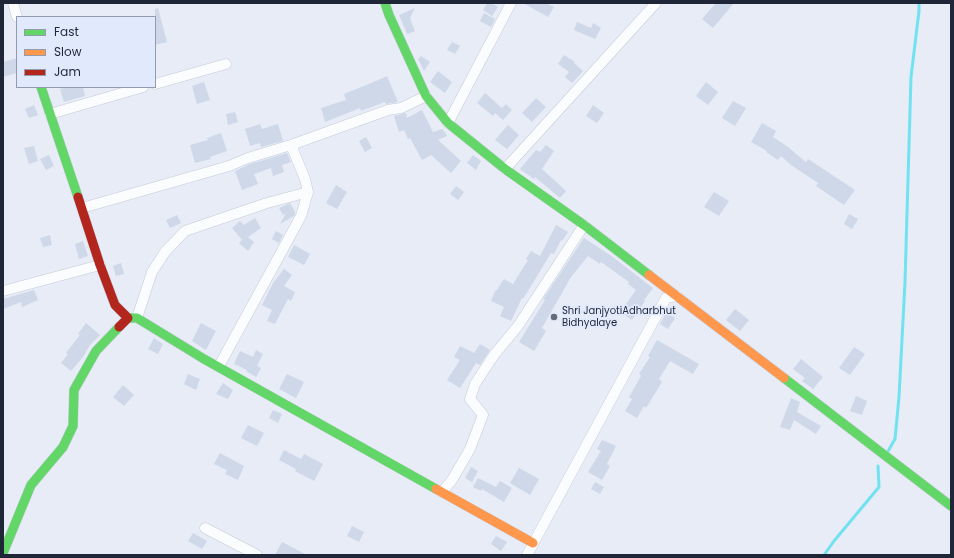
<!DOCTYPE html>
<html>
<head>
<meta charset="utf-8">
<style>
	body { margin:0 }
	#map { position:relative; width:954px; height:558px; overflow:hidden; background:#e7ecf6; font-family:Poppins,sans-serif }
	canvas { display:block }
	.frame { position:absolute; inset:0; border:4px solid #1f2637; pointer-events:none }
	.legend { position:absolute; left:16px; top:16px; width:140px; height:72px; box-sizing:border-box; background:#e1eafc; border:1px solid #939cad; margin:0; padding:5px 7px; list-style:none; font-size:12px; color:#1f2637 }
	.legend li { display:flex; align-items:center; gap:8px; height:20px }
	.legend b { width:20px; border:1px solid #939cad }
</style>
</head>
<body>
<div id="map">
<canvas width="954" height="558"></canvas>
<div class="frame"></div>
<ul class="legend">
<li><b style="height:5px;background:#63d668"></b>Fast</li>
<li><b style="height:5px;background:#ff974d"></b>Slow</li>
<li><b style="height:5px;background:#b3261e"></b>Jam</li>
</ul>
</div>
<script>
const c = document.querySelector('canvas').getContext('2d');
c.lineJoin = 'round';
const poly = rows => new Path2D(rows.map(r => 'M' + r).join(''));
function trace(path, color, width, dash) { c.strokeStyle = color; c.lineWidth = width; c.lineCap = dash ? 'butt' : 'round'; c.setLineDash(dash || []); c.stroke(path); }
function paint(path, color) { c.fillStyle = color; c.fill(path, 'evenodd'); }
function drawText(font, color, halo, rows, align = 'center') {
  c.font = font + ' Poppins,sans-serif'; c.lineWidth = 3.5; c.setLineDash([]); c.textBaseline = 'middle'; c.strokeStyle = halo; c.fillStyle = color; for (const [text, x, y, turn = 0] of rows) {
    c.save(); c.translate(x, y); c.rotate((+turn || 0) * Math.PI / 180); c.textAlign = isNaN(turn) ? turn : align; if (halo) c.strokeText(text, 0, 0); c.fillText(text, 0, 0); c.restore();
  }
}
const stream = poly([
	[887,453,895,439,899,397,905,282,911,77,919,11,919,3],
	[824,555,834,541,879,487,878,466]
]);
const building = poly([
	[487,3,492,3,498,7,492,16,483,10],
	[523,3,546,3,554,7,548,17],
	[716,3,734,3,713,28,702,19],
	[158,8,167,42,155,45,155,9],
	[415,8,410,18,415,31,407,34,399,15],
	[484,13,495,19,491,27,480,21],
	[577,22,591,28,593,23,601,28,595,39,574,30],
	[452,42,460,46,455,54,447,50],
	[564,55,575,62,574,63,583,71,572,83,565,77,569,72,558,64],
	[421,56,430,62,424,71,418,59],
	[17,58,17,73,3,77,3,62],
	[438,71,452,82,445,93,430,82],
	[387,76,398,102,386,104,385,102,361,111,360,108,325,122,321,108,346,100,344,94,376,81],
	[204,82,210,100,197,104,192,86],
	[706,82,718,92,708,105,696,96],
	[68,87,83,87,85,96,64,102,60,89],
	[485,93,502,108,506,104,512,110,503,120,495,113,493,116,477,103],
	[536,98,546,107,532,122,522,113],
	[733,101,746,108,735,126,722,118],
	[34,105,38,115,29,118,25,109],
	[593,105,604,113,597,123,586,116],
	[422,110,433,132,442,129,445,132,447,136,438,140,461,161,451,173,431,155,422,160,410,138,408,139,404,130,399,132,394,116,406,113,407,118],
	[235,112,238,122,228,125,226,114],
	[762,123,776,131,773,137,788,147,806,162,808,159,855,190,844,205,816,186,818,183,791,165,781,156,778,160,766,152,767,151,751,142],
	[260,124,262,129,278,124,283,141,261,147,260,143,250,146,245,129],
	[508,125,519,135,507,149,495,140],
	[221,133,227,151,210,157,211,159,195,163,190,145,208,140,207,138],
	[366,137,372,148,365,152,359,141],
	[546,145,554,151,542,169,566,191,560,198,535,177,534,179,520,169,536,150,540,152],
	[34,146,38,161,29,164,24,148],
	[287,153,291,162,282,165,284,172,273,176,271,168,254,174,258,184,242,190,235,171,250,164],
	[49,155,54,166,46,170,40,159],
	[473,155,481,161,476,170,467,163],
	[336,185,347,192,337,209,326,203],
	[456,186,464,192,458,200,450,194],
	[714,192,729,201,719,216,704,207],
	[290,203,295,212,295,214,294,216,280,224,286,213,283,215,279,208],
	[849,214,858,219,852,229,844,224],
	[177,215,181,223,170,228,166,220],
	[255,218,261,228,248,237,254,242,248,251,239,243,242,240,232,228,240,221,244,225],
	[556,225,568,232,562,241,561,240,554,254,551,253,531,286,523,299,522,298,511,321,500,316,504,307,491,301,495,291,496,291,504,279,513,284,528,260,526,259,531,251,540,256],
	[276,231,283,235,279,243,272,239],
	[50,235,52,245,43,247,40,238],
	[584,238,610,255,653,288,644,300,645,301,632,320,620,312,636,290,628,284,629,282,601,262,600,264,588,256,571,277,542,328,546,331,534,351,519,342,545,300,543,299],
	[83,241,88,256,79,259,75,244],
	[294,245,310,254,304,265,288,257],
	[121,263,124,274,116,276,113,266],
	[284,269,292,275,284,286,295,292,291,301,288,299,275,324,267,321,272,310,262,305,273,283],
	[34,290,38,300,22,307,21,302,3,309,3,299],
	[735,309,749,320,740,331,726,320],
	[666,313,675,318,668,329,660,324],
	[86,323,100,335,90,345,83,357,71,371,61,363,68,354,66,353,80,335,78,334],
	[201,323,216,331,206,350,192,341],
	[154,338,163,344,158,354,148,349],
	[657,340,699,364,693,374,670,361,659,379,662,382,646,408,644,406,637,418,625,411,632,399,629,397,641,376,639,374,650,357,648,356],
	[480,344,490,350,480,365,476,363,460,388,447,380,460,360,454,357,460,346,474,353],
	[854,347,865,354,850,375,839,368],
	[256,350,263,354,257,366,261,368,256,377,246,371,247,370,234,364,240,351,253,357],
	[801,359,823,377,813,389,802,381,805,378,793,369],
	[188,374,200,379,196,390,184,384],
	[287,374,304,382,296,398,279,389],
	[223,383,233,390,228,399,216,394],
	[123,385,134,395,124,406,113,397],
	[856,396,867,401,862,415,850,411],
	[791,398,800,402,797,412,821,426,816,434,794,420,790,430,780,427],
	[273,410,282,414,278,423,269,418],
	[248,425,264,433,257,446,241,438],
	[602,440,616,446,607,464,610,466,602,480,588,472,601,451,597,449],
	[284,450,301,459,304,454,323,464,314,481,295,471,296,469,279,460],
	[220,453,244,466,238,480,225,474,227,470,214,464],
	[471,467,478,471,472,482,465,478],
	[519,468,539,479,530,495,510,483],
	[478,478,496,487,500,481,512,488,504,502,482,489,481,491,473,487],
	[595,482,604,487,600,494,591,489],
	[352,526,364,532,359,542,347,536],
	[193,533,207,541,202,549,188,541],
	[496,536,507,542,501,551,491,544],
	[282,542,307,555,275,555]
]);
const street = poly([
	[13,3,17,17],
	[155,84,226,64],
	[50,114,143,87],
	[448,123,511,3],
	[505,169,656,3],
	[82,208,229,166,248,158,291,145,388,110,401,108,426,96],
	[3,291,100,265],
	[137,318,152,272,165,252,185,231,267,203,308,192],
	[219,366,301,216,308,192,305,179,291,145],
	[442,492,452,480,470,449,483,415,470,399,475,384,494,355,518,326,584,225],
	[205,528,257,555],
	[527,555,666,298,676,296]
]);
const fast = poly([
	[385,3,389,15,426,96,448,123,505,169,584,225,649,275],
	[41,87,78,197],
	[128,318,137,318,204,359,436,489],
	[784,378,951,506],
	[3,553,31,485,63,447,73,426,74,390,96,351,119,327]
]);
const slow = poly([
	[649,275,784,378],
	[436,489,533,543]
]);
const jam = poly([
	[78,197,100,265,115,305,128,318,119,327]
]);
const markers = [
	[554,317,4,"#656b7a"]
];
const poiNames = [
	["Shri JanjyotiAdharbhut",562,311],
	["Bidhyalaye",562,323]
];
trace(stream, '#71e2f1', 3);
paint(building, '#cfd8e9');
trace(street, '#c4cad7', 11);
trace(fast, '#c4cad7', 10);
trace(slow, '#c4cad7', 10);
trace(jam, '#c4cad7', 10);
trace(street, '#fbfcfe', 10);
trace(fast, '#63d668', 9);
trace(slow, '#ff974d', 9);
trace(jam, '#b3261e', 9);
for (const [x, y, r, color] of markers) { const dot = new Path2D(); dot.arc(x, y, r, 0, 2 * Math.PI); c.fillStyle = color; c.fill(dot); trace(dot, '#e1eafc', 1.5); }
drawText('10px', '#1f2637', '#e1eafc', poiNames, 'left');
</script>
</body>
</html>
